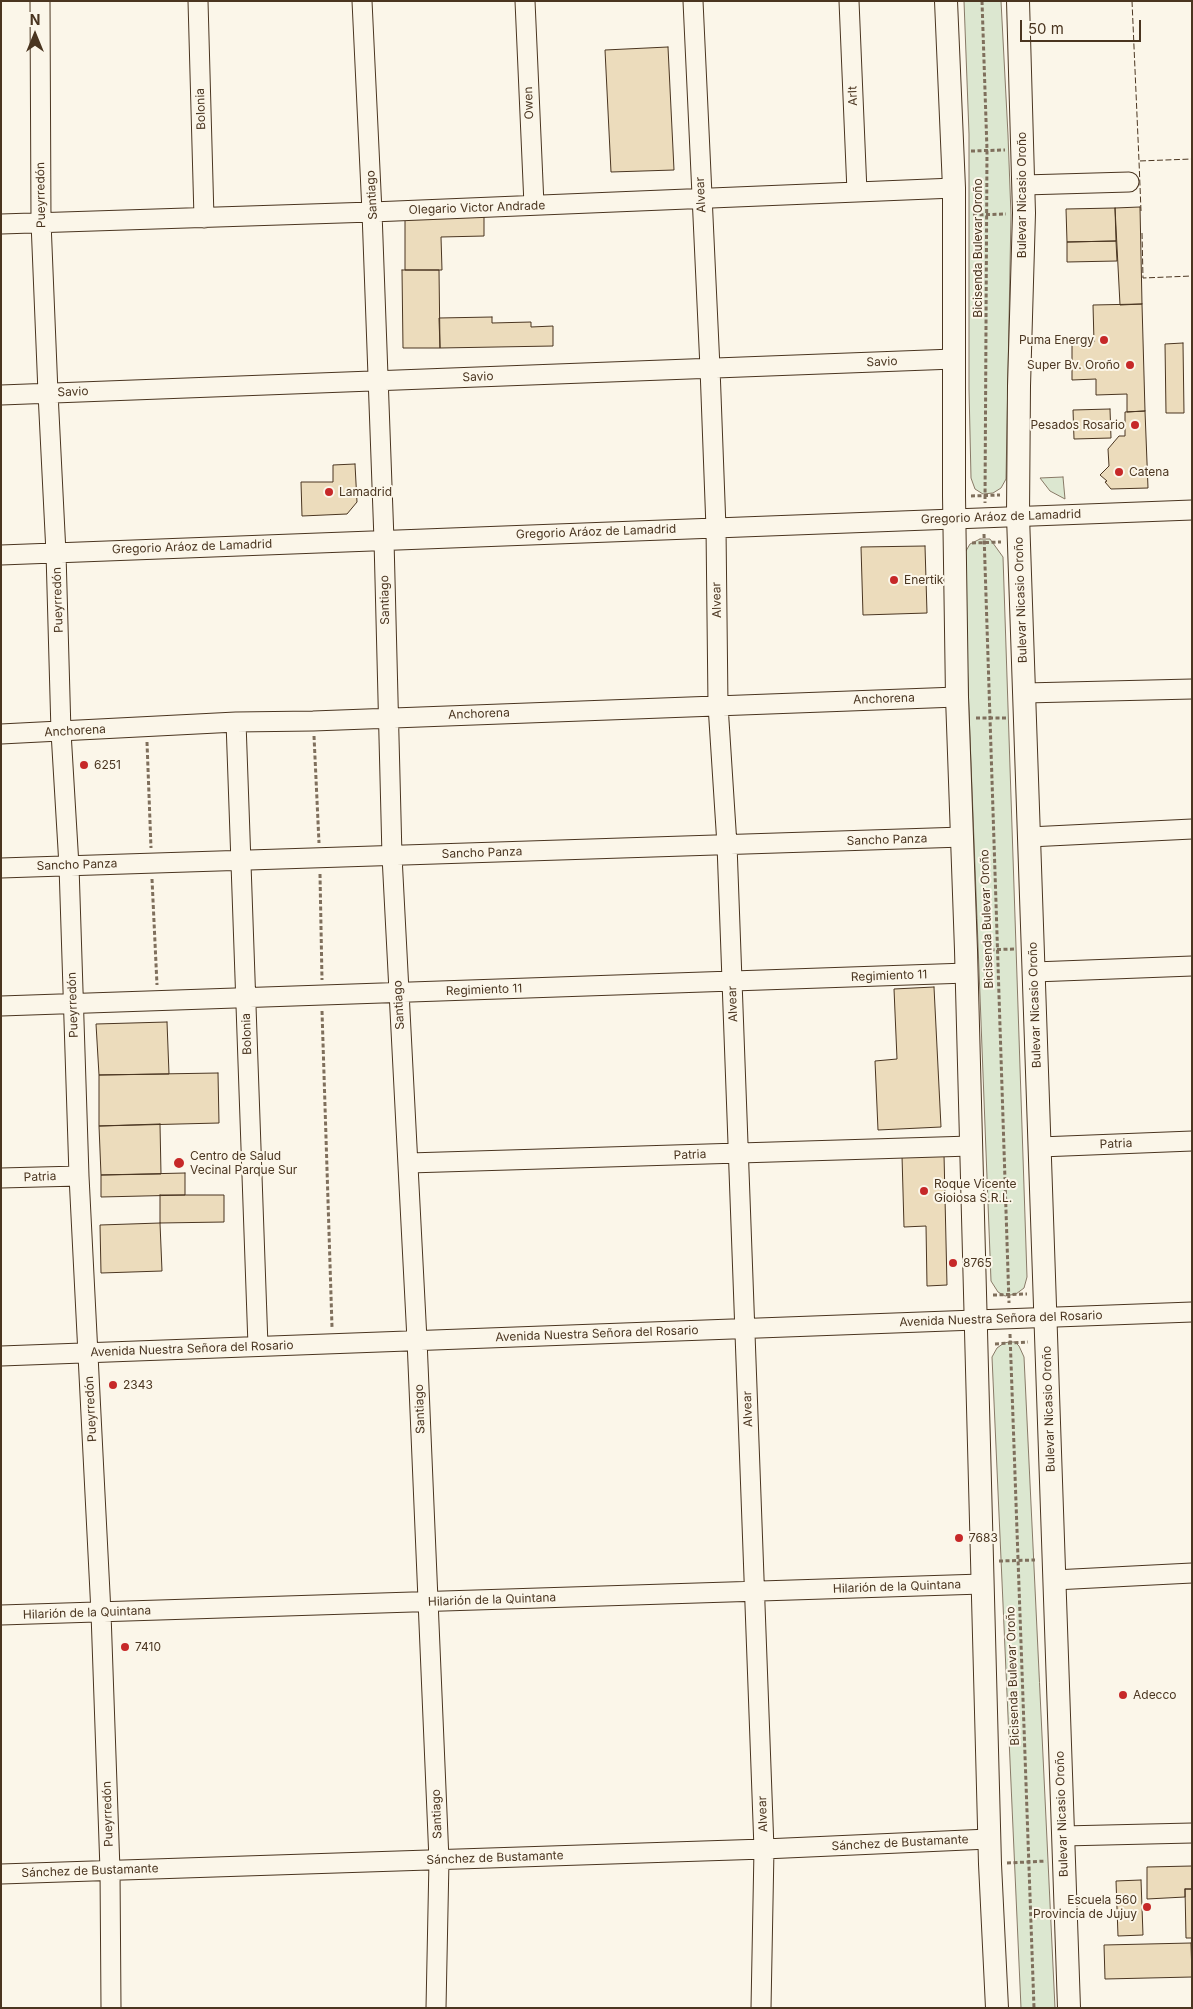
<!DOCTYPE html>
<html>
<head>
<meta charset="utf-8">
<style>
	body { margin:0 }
	#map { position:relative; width:1193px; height:2009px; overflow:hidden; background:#fbf6e9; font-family:Inter,sans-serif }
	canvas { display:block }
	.frame { position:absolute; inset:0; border:2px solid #4a3520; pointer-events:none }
	.north { position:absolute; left:10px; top:10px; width:50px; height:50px; -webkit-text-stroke:4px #fbf6e9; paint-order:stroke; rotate:0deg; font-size:14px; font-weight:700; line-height:20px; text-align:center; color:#4a3520 }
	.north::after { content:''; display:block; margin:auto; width:18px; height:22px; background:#4a3520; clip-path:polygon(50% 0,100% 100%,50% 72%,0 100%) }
	.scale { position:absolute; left:1020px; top:20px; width:121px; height:22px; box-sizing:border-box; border:2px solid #4a3520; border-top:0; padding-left:6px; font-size:15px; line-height:18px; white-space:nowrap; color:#4a3520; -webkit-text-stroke:4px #fbf6e9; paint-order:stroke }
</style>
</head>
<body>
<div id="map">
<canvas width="1193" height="2009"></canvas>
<div class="frame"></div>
<div class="north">N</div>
<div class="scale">50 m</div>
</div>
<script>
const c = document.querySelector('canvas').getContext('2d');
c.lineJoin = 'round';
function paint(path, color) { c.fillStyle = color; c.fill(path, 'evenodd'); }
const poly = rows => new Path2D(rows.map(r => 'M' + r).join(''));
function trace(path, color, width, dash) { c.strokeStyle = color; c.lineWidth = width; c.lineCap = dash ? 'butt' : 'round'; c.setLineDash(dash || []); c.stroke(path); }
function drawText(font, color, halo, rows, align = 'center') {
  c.font = font + ' Inter,sans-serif'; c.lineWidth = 4; c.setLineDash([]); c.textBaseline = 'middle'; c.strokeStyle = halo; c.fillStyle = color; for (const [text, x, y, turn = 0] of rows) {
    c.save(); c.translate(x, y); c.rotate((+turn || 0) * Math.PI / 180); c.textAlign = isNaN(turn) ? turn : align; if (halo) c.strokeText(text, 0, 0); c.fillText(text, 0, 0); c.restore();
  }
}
const green = poly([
	[964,1,1001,1,1008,135,1011,215,1006,479,1001,488,993,493,983,494,975,489,971,478,969,389,969,134,964,1],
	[1063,477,1065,499,1050,491,1040,478,1063,477],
	[980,539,990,539,1003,557,1027,1277,1024,1288,1016,1294,1005,1296,998,1292,991,1281,963,556,970,544,980,539],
	[1009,1342,1015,1342,1019,1346,1024,1357,1055,2008,1021,2008,992,1357,997,1348,1004,1343,1009,1342]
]);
const building = poly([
	[668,47,674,170,611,172,605,50,668,47],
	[1140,207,1142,304,1120,305,1115,208,1140,207],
	[1115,208,1116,241,1067,242,1066,209,1115,208],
	[484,216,484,236,441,237,442,270,405,270,405,217,484,216],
	[1116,241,1117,261,1067,262,1067,242,1116,241],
	[402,270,439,270,440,348,403,348,402,270],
	[1142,304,1145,411,1127,412,1127,394,1096,395,1096,379,1072,380,1072,343,1094,342,1093,305,1142,304],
	[492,317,492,323,531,322,531,327,553,326,553,346,440,348,439,318,492,317],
	[1183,343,1184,413,1166,413,1165,344,1183,343],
	[1110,409,1111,438,1074,439,1073,410,1110,409],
	[1145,411,1148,488,1111,489,1105,482,1107,481,1100,475,1109,466,1108,449,1119,436,1125,436,1125,412,1145,411],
	[355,464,357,502,347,514,302,516,301,482,333,482,333,465,355,464],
	[925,546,927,613,863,615,861,547,925,546],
	[934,987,941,1127,878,1130,875,1061,897,1059,894,989,934,987],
	[167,1022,169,1074,99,1075,96,1024,167,1022],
	[218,1073,219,1123,99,1126,99,1075,218,1073],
	[160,1124,161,1174,101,1175,99,1126,160,1124],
	[944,1154,947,1285,927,1286,926,1226,904,1227,902,1156,944,1154],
	[185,1173,185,1195,101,1197,101,1175,185,1173],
	[160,1195,224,1195,224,1222,160,1223,160,1195],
	[160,1223,162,1271,101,1273,100,1225,160,1223],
	[1192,1866,1192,1889,1185,1889,1185,1897,1147,1899,1147,1867,1192,1866],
	[1141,1880,1143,1935,1118,1936,1116,1881,1141,1880],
	[1185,1889,1192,1889,1192,1938,1186,1938,1185,1889],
	[1191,1943,1192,1977,1105,1979,1104,1945,1191,1943]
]);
const path = poly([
	[982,1,987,150,985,503],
	[971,151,1005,150],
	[973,215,1006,214],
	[971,496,1000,495],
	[984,534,1009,1303],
	[972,543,1001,542],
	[976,718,1007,718],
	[314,736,319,843],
	[147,742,151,848],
	[320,874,322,980],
	[152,879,157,985],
	[984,950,1015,949],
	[322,1011,332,1327],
	[993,1295,1027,1294],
	[1010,1334,1034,2008],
	[995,1344,1028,1342],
	[999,1561,1035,1560],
	[1007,1863,1046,1861]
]);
const minor = poly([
	[40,1,41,222,48,393,56,553,61,732,69,866,79,1176,101,1613,110,1870,111,2008],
	[198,1,204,218],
	[362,1,372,212,384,540,392,856,417,1340,439,1860,436,2008],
	[525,1,534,205],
	[693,1,710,368,716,528,718,705,727,845,764,1849,761,2008],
	[849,1,857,192],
	[1024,185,1129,182],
	[1,224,372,212,954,188],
	[1,395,954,359],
	[1,555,1192,510],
	[1025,693,1192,689],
	[236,722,258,1346],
	[1,734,236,722,313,721,957,697],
	[1029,837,1192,829],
	[1,868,963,837],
	[1034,972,1192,966],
	[1,1006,967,973],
	[1040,1147,1192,1141],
	[409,1163,971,1146],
	[1,1178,79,1176],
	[1,1356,1192,1312],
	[1054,1580,1192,1573],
	[1,1615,982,1584],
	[1063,1836,1192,1833],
	[1,1874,764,1849,989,1839]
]);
const major = poly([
	[946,1,954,188,954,496,957,697,966,950,990,1864,997,2008],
	[1018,1,1024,213,1019,386,1018,516,1069,2008]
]);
const fence = poly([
	[1132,1,1139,161],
	[1141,211,1139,161,1192,159],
	[1142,233,1143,278,1192,276]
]);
const markers = [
	[1104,340,5,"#c62828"],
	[1130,365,5,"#c62828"],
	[1135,425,5,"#c62828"],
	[1119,472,5,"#c62828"],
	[329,492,5,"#c62828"],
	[894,580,5,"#c62828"],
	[84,765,5,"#c62828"],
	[179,1163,6,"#c62828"],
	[924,1191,5,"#c62828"],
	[953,1263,5,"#c62828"],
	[113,1385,5,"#c62828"],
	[959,1538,5,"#c62828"],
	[125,1647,5,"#c62828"],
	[1123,1695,5,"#c62828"],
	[1147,1907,5,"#c62828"]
];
const streetNames = [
	["Arlt",853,96,-92],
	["Owen",529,103,-92],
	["Bolonia",201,109,-92],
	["Pueyrredón",41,195,-91],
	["Santiago",372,195,-93],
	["Alvear",701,195,-93],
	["Bulevar Nicasio Oroño",1022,195,-90],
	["Olegario Victor Andrade",477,208,-2],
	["Bicisenda Bulevar Oroño",978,248,-90],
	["Savio",882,362,-2],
	["Savio",478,377,-2],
	["Savio",73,392,-2],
	["Gregorio Aráoz de Lamadrid",1001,517,-2],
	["Gregorio Aráoz de Lamadrid",596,532,-2],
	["Gregorio Aráoz de Lamadrid",192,547,-2],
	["Pueyrredón",58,600,-92],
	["Santiago",385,600,-91],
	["Alvear",717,600,-91],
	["Bulevar Nicasio Oroño",1021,600,-92],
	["Anchorena",884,699,-2],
	["Anchorena",479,714,-2],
	["Anchorena",75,731,-3],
	["Sancho Panza",887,840,-2],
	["Sancho Panza",482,853,-2],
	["Sancho Panza",77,865,-2],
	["Bicisenda Bulevar Oroño",987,919,-92],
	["Regimiento 11",889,976,-2],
	["Regimiento 11",484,990,-2],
	["Alvear",733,1004,-92],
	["Pueyrredón",73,1005,-92],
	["Santiago",399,1005,-93],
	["Bulevar Nicasio Oroño",1035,1005,-92],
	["Bolonia",247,1034,-92],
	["Patria",1116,1144,-2],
	["Patria",690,1155,-2],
	["Patria",40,1177,-2],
	["Avenida Nuestra Señora del Rosario",1001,1319,-2],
	["Avenida Nuestra Señora del Rosario",597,1334,-2],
	["Avenida Nuestra Señora del Rosario",192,1349,-2],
	["Pueyrredón",91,1409,-93],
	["Santiago",420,1409,-92],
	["Alvear",748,1409,-92],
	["Bulevar Nicasio Oroño",1049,1409,-92],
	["Hilarión de la Quintana",897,1587,-2],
	["Hilarión de la Quintana",492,1600,-2],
	["Hilarión de la Quintana",87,1613,-2],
	["Bicisenda Bulevar Oroño",1013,1676,-92],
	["Pueyrredón",108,1814,-92],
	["Santiago",437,1814,-92],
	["Alvear",763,1814,-92],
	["Bulevar Nicasio Oroño",1062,1814,-92],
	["Sánchez de Bustamante",900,1843,-3],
	["Sánchez de Bustamante",495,1858,-2],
	["Sánchez de Bustamante",90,1871,-2]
];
const poiNames = [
	["Puma Energy",1094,340,"right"],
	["Super Bv. Oroño",1120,365,"right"],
	["Pesados Rosario",1125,425,"right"],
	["Catena",1129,472],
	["Lamadrid",339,492],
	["Enertik",904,580],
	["6251",94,765],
	["Centro de Salud",190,1156],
	["Vecinal Parque Sur",190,1170],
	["Roque Vicente",934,1184],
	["Gioiosa S.R.L.",934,1198],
	["8765",963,1263],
	["2343",123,1385],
	["7683",969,1538],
	["7410",135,1647],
	["Adecco",1133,1695],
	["Escuela 560",1137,1900,"right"],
	["Provincia de Jujuy",1137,1914,"right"]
];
paint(green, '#dce7d0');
trace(green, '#887966', 1);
paint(building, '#ecdcbc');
trace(building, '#4a3520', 1);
trace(minor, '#4a3520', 21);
trace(major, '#4a3520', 24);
trace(path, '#7f6f5c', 3, [4, 2.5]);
trace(minor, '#fbf6e9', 19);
trace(major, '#fbf6e9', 22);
trace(fence, '#4a3520', 1, [6, 2.5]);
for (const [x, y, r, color] of markers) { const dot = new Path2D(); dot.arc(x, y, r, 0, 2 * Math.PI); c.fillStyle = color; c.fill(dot); trace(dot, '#fbf6e9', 2); }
drawText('12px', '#4a3520', '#fbf6e9', streetNames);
drawText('12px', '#4a3520', '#fbf6e9', poiNames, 'left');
</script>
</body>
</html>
